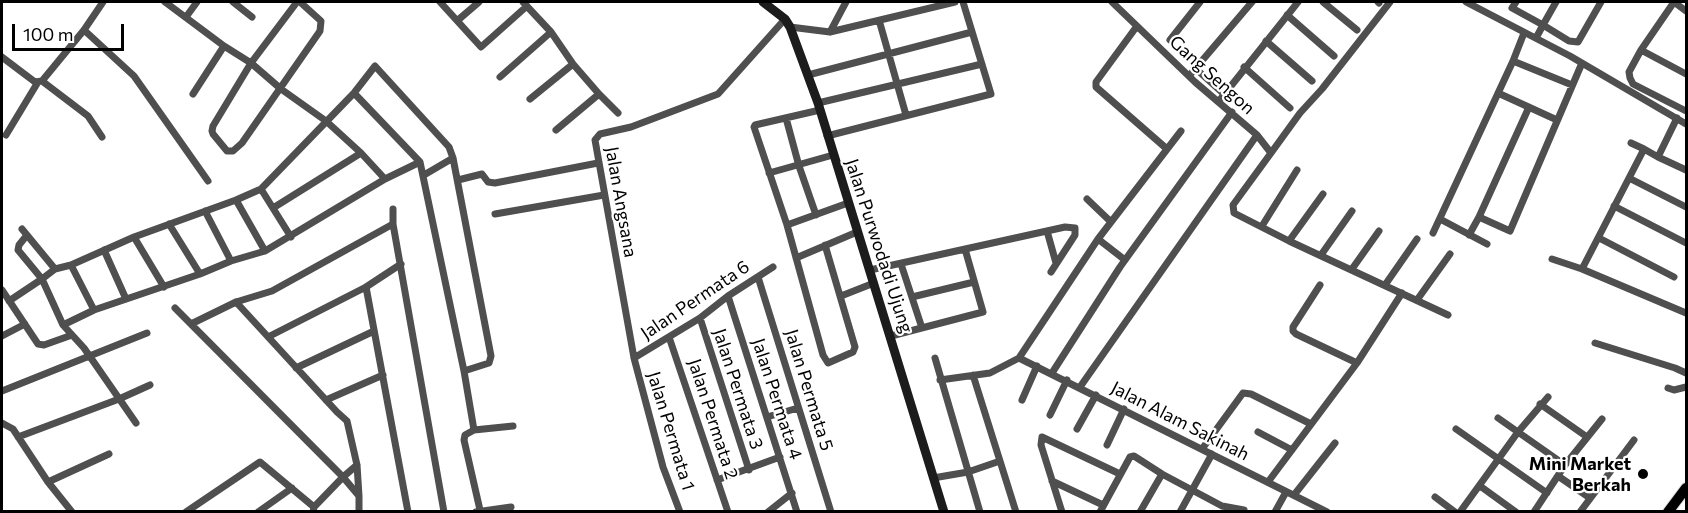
<!DOCTYPE html>
<html>
<head>
<meta charset="utf-8">
<style>
	body { margin:0 }
	#map { position:relative; width:1688px; height:513px; overflow:hidden; background:#fff; font-family:Commissioner,sans-serif }
	canvas { display:block }
	.frame { position:absolute; inset:0; border:3px solid #000; pointer-events:none }
	.scale { position:absolute; left:12px; top:24px; width:112px; height:27px; box-sizing:border-box; border:3px solid #000; border-top:0; padding-left:8px; font-size:18px; line-height:21px; white-space:nowrap; color:#000; -webkit-text-stroke:4px #fff; paint-order:stroke }
</style>
</head>
<body>
<div id="map">
<canvas width="1688" height="513"></canvas>
<div class="frame"></div>
<div class="scale">100 m</div>
</div>
<script>
const c = document.querySelector('canvas').getContext('2d');
c.lineJoin = 'round';
const poly = rows => new Path2D(rows.map(r => 'M' + r).join(''));
function trace(path, color, width, dash) { c.strokeStyle = color; c.lineWidth = width; c.lineCap = dash ? 'butt' : 'round'; c.setLineDash(dash || []); c.stroke(path); }
function drawText(font, color, halo, rows, align = 'center') {
  c.font = font + ' Commissioner,sans-serif'; c.lineWidth = 4.5; c.setLineDash([]); c.textBaseline = 'middle'; c.strokeStyle = halo; c.fillStyle = color; for (const [text, x, y, turn = 0] of rows) {
    c.save(); c.translate(x, y); c.rotate((+turn || 0) * Math.PI / 180); c.textAlign = isNaN(turn) ? turn : align; if (halo) c.strokeText(text, 0, 0); c.fillText(text, 0, 0); c.restore();
  }
}
const street = poly([
	[165,2,224,46,251,63,281,89,326,121,361,153,385,179],
	[233,2,252,17],
	[297,2,251,63,213,126,212,131,213,134,227,151,233,151,242,143,320,31,321,21,300,2],
	[440,2,481,47,527,6],
	[523,2,551,32,573,64,599,94,556,130],
	[1112,2,1195,82,1257,135,1271,153,1233,205,1234,213,1289,241,1448,315],
	[1323,2,1357,30],
	[1378,2,1379,3],
	[1466,2,1570,56,1686,124],
	[1516,2,1512,8,1543,25,1556,2],
	[1674,2,1641,50,1629,72,1630,78,1633,84,1686,111],
	[1674,2,1686,11],
	[1287,15,1334,56],
	[186,17,197,2],
	[458,20,479,2],
	[879,20,906,115],
	[1137,26,1096,82,1096,87,1167,149],
	[790,27,830,32,955,2],
	[84,30,134,76,208,181],
	[830,32,846,2],
	[1536,38,1543,25,1569,41,1578,42,1601,2],
	[1170,40,1200,2],
	[1266,41,1312,81],
	[1641,50,1686,74],
	[2,57,35,82,42,81,84,30,103,2],
	[1513,61,1524,33],
	[1244,67,1290,108],
	[1195,68,1225,95],
	[808,75,972,32],
	[1189,76,1252,2],
	[500,77,551,32],
	[42,81,88,116,102,137],
	[354,93,420,162,464,371,474,430,465,435,464,440,480,510],
	[1498,93,1557,120],
	[193,94,224,46],
	[599,94,618,113],
	[530,99,573,64],
	[1219,101,1298,2],
	[818,103,982,64],
	[820,110,755,125,754,127,787,225,823,355,828,363,853,352,855,347,825,245],
	[786,118,799,166,816,215],
	[6,135,38,82],
	[827,136,991,94,963,2],
	[1631,143,1644,149],
	[1271,153,1300,113,1322,89,1390,2],
	[1658,157,1686,170],
	[769,173,833,155],
	[424,175,453,158],
	[1629,178,1686,207],
	[458,180,482,174,488,182,495,183,598,163],
	[261,189,291,237],
	[1087,199,1111,222],
	[1614,206,1686,243],
	[273,208,361,153],
	[393,209,393,224,444,512],
	[205,211,231,261],
	[495,214,604,195],
	[1479,217,1510,231,1582,63],
	[1440,219,1487,244],
	[169,224,200,274],
	[787,225,848,203],
	[1262,226,1297,170],
	[22,229,55,269],
	[1047,231,1056,263],
	[1433,233,1513,61,1572,85],
	[1469,235,1479,217,1529,107],
	[134,237,164,287],
	[1599,238,1674,277],
	[1098,239,1125,260],
	[1289,241,1323,194],
	[104,250,126,299],
	[265,251,385,179,420,162],
	[1321,255,1352,211],
	[796,258,857,232],
	[1552,259,1582,269,1686,313],
	[901,264,922,328],
	[71,265,94,310],
	[1352,269,1379,231],
	[1582,269,1644,149,1658,157,1677,118],
	[870,270,1065,227,1075,228,1075,235,1051,272],
	[758,277,831,512],
	[1320,285,1293,327,1293,331,1296,334,1357,363],
	[1385,285,1417,239],
	[366,287,408,512],
	[2,290,38,344,44,345,72,335],
	[728,296,797,512],
	[841,296,874,283],
	[912,297,974,282],
	[1417,300,1450,254],
	[9,301,42,279,18,250,19,245,27,235],
	[236,302,337,412,347,421,357,465,359,496],
	[175,308,343,477,359,496,359,512],
	[700,318,749,470],
	[191,324,236,302,272,291,393,224],
	[63,325,94,310,200,274,231,261,265,251,236,200],
	[2,336,25,324],
	[891,336,983,312,965,249],
	[268,337,366,287,401,264],
	[669,337,728,512],
	[1595,343,1675,368,1686,373],
	[634,358,700,318,728,296,773,267],
	[935,358,980,512],
	[1019,358,1327,512],
	[296,368,374,331],
	[1052,373,1120,267,1232,112],
	[973,375,1016,512],
	[940,380,990,373,1019,358,1098,239,1181,131],
	[1080,387,1257,135],
	[1668,388,1674,390,1686,387],
	[2,391,147,333],
	[326,400,383,375],
	[1022,400,1037,366],
	[1540,404,1587,437],
	[1050,415,1067,380],
	[767,417,798,408],
	[1498,418,1565,465],
	[2,423,13,429,48,482,72,512],
	[136,423,84,348,63,325,42,279,55,269,71,265,134,237,236,200,261,189,354,93,375,66,449,147,453,158,491,356,489,363,464,371],
	[1077,429,1096,395],
	[1456,429,1547,493],
	[474,430,513,426],
	[1258,432,1292,450],
	[18,437,119,399,150,385],
	[1107,445,1124,409],
	[1202,449,1243,393,1251,394,1311,424],
	[1558,476,1590,498],
	[933,478,968,472,1000,461],
	[717,480,780,457],
	[1052,481,1103,505],
	[48,482,109,454],
	[1268,482,1357,363,1402,293],
	[1480,486,1516,512],
	[1294,495,1335,443],
	[1435,497,1455,512],
	[186,512,260,462,314,507],
	[258,512,292,488],
	[313,512,314,507,343,477,357,465],
	[476,512,511,507],
	[680,512,663,467,634,358,595,140,600,134,631,127,718,94,785,19],
	[768,512,792,493],
	[1062,512,1041,445,1042,437,1120,474],
	[1100,512,1130,457,1134,456,1162,474,1222,506,1244,510],
	[1140,512,1162,474],
	[1180,512,1212,454],
	[1275,512,1286,492],
	[1460,512,1518,432,1548,397],
	[1534,512,1565,465,1602,419],
	[1580,512,1634,440]
]);
const secondary = poly([
	[763,2,785,19,790,27,818,103,944,512]
]);
const primary = poly([
	[1668,512,1686,488]
]);
const markers = [
	[1643,474,6,"#000"]
];
const streetNames = [
	["Gang Sengon",1212,75,42],
	["Jalan Angsana",621,202,80],
	["Jalan Purwodadi Ujung",879,246,72],
	["Jalan Permata 6",695,300,-34],
	["Jalan Permata 3",738,389,72],
	["Jalan Permata 5",809,390,73],
	["Jalan Permata 4",777,399,72],
	["Jalan Permata 2",713,419,72],
	["Jalan Alam Sakinah",1180,421,27],
	["Jalan Permata 1",671,431,73]
];
const poiNames = [
	["Mini Market",1631,464],
	["Berkah",1631,485]
];
trace(primary, '#dbdbdb', 12);
trace(street, '#4f4f4f', 7);
trace(secondary, '#1c1c1c', 9);
trace(primary, '#000', 10);
for (const [x, y, r, color] of markers) { const dot = new Path2D(); dot.arc(x, y, r, 0, 2 * Math.PI); c.fillStyle = color; c.fill(dot); trace(dot, '#fff', 2); }
drawText('18px', '#000', '#fff', streetNames);
drawText('bold 18px', '#000', '#fff', poiNames, 'right');
</script>
</body>
</html>
